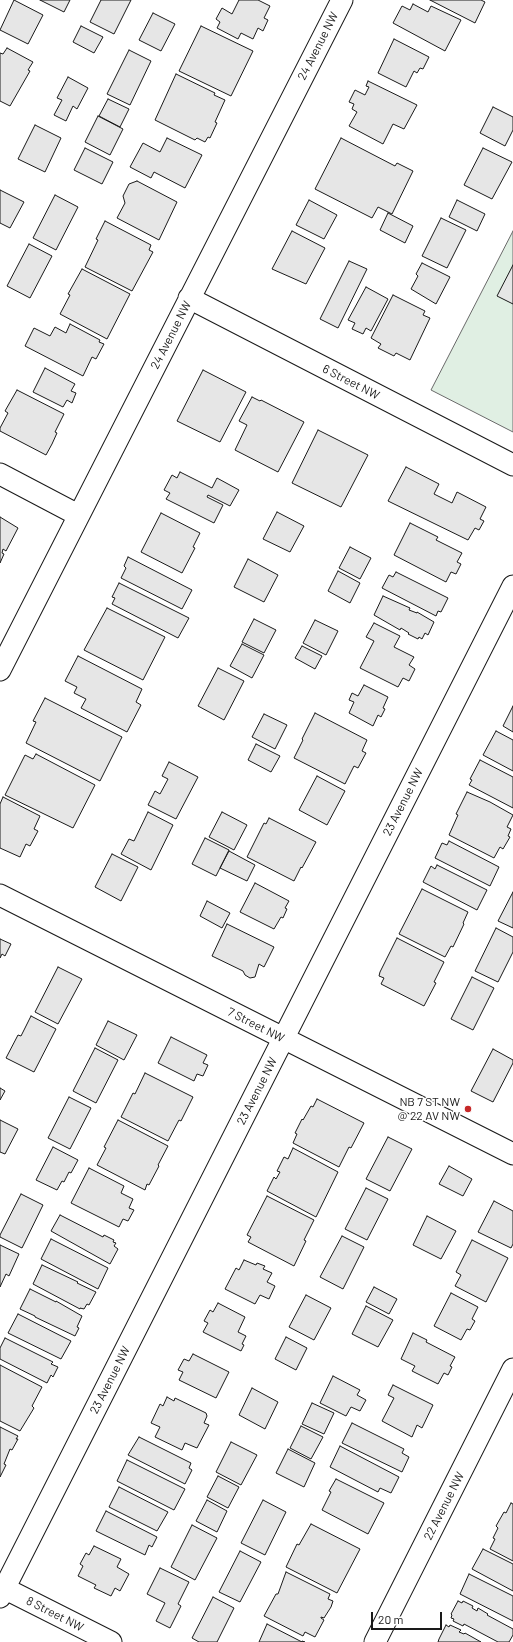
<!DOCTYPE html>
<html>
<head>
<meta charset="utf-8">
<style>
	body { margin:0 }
	#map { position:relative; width:513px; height:1642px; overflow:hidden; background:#fff; font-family:Barlow,sans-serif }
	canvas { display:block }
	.scale { position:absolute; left:371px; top:1612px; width:71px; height:18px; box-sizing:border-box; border:2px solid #1a1a1a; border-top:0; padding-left:5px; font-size:12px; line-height:14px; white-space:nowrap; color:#1a1a1a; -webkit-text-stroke:3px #fff; paint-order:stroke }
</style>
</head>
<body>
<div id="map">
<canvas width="513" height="1642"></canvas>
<div class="scale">20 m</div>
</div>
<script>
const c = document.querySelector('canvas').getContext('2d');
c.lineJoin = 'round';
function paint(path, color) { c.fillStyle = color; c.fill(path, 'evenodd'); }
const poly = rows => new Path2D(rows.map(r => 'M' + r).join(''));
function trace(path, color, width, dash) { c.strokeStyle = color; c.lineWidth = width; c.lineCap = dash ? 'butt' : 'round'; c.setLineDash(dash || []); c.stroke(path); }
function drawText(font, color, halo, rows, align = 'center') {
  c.font = font + ' Barlow,sans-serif'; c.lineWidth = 3; c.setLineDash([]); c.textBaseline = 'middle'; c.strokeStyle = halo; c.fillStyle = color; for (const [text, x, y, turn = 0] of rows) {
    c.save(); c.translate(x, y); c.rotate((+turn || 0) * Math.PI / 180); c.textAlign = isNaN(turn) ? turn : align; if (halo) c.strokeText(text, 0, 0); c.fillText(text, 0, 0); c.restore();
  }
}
const green = poly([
	[513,231,513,432,431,390,513,231]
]);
const building = poly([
	[14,0,43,15,28,44,0,30,14,0],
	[40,0,70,0,64,12,40,0],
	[101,0,131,0,114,34,90,22,101,0],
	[239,0,258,0,270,6,264,18,268,20,263,31,258,28,253,39,241,33,238,39,217,28,220,22,216,19,222,8,232,14,239,0],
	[430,0,481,0,485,2,475,23,430,0],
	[413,4,428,12,431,6,461,20,445,51,393,23,402,6,410,10,413,4],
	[153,13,175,24,161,51,139,40,153,13],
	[81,26,103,37,94,53,73,42,81,26],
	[201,26,253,51,231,96,179,71,201,26],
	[394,39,429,57,423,69,420,68,417,73,414,71,406,87,378,73,394,39],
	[7,48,33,62,28,70,30,71,10,106,0,101,0,53,3,54,7,48],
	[129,50,151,61,130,105,107,94,129,50],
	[176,74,215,93,214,95,225,100,215,122,217,123,210,138,208,137,205,142,197,138,195,140,155,120,176,74],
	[68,77,88,88,77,109,73,106,66,121,54,115,62,100,57,98,68,77],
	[368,81,417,105,404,129,393,124,383,144,349,126,357,112,352,109,354,104,349,102,355,90,365,95,369,87,366,86,368,81],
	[108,99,129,109,120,127,99,116,108,99],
	[493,107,513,117,513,130,505,146,480,133,493,107],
	[98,116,123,129,110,155,85,142,98,116],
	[35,125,61,138,45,172,18,159,35,125],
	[167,138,202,155,185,188,154,172,151,178,130,167,143,143,160,152,167,138],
	[341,138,395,166,397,163,413,171,392,214,378,207,372,218,315,189,341,138],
	[85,148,113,162,102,184,74,170,85,148],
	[483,148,512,162,492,199,464,185,483,148],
	[137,181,177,202,159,240,117,218,125,203,123,196,129,184,137,181],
	[0,190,24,202,10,228,0,223,0,190],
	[55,195,78,207,56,250,33,238,55,195],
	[309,200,337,215,324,239,296,225,309,200],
	[457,200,485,214,477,231,449,217,457,200],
	[388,213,413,226,405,243,380,230,388,213],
	[441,218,466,230,447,268,422,256,441,218],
	[105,221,151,245,149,250,153,252,132,291,85,267,98,240,96,239,105,221],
	[292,231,325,248,306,284,272,269,292,231],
	[29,244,52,256,30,298,7,286,29,244],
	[349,261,367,269,338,328,320,319,349,261],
	[422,263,450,277,436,304,411,289,418,276,416,274,422,263],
	[513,265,513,304,497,296,513,265],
	[82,269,130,294,107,339,60,314,70,295,68,294,82,269],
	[366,287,388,299,371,331,366,328,363,334,352,329,355,323,348,320,366,287],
	[393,295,425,311,423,315,430,318,410,360,396,353,394,356,378,348,381,344,371,338,393,295],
	[70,324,100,340,99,342,104,344,96,359,92,357,83,376,25,346,34,328,50,336,55,327,66,333,70,324],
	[45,368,75,384,71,391,76,393,72,403,67,400,63,407,33,392,45,368],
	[203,370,246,392,220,442,177,421,203,370],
	[17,390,64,414,55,432,57,433,52,444,46,455,0,431,0,428,8,413,5,411,17,390],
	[252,397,260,401,261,400,304,422,278,472,235,450,247,425,239,421,252,397],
	[318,430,368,455,341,507,292,483,318,430],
	[406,467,439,484,434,494,452,503,457,492,486,507,480,519,484,521,479,530,475,528,468,540,388,501,406,467],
	[180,472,212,488,217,478,239,490,230,506,208,495,207,497,223,505,214,523,166,499,170,493,164,490,172,475,177,478,180,472],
	[277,512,304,526,290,552,263,539,277,512],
	[161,513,200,533,193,547,195,548,182,573,141,552,161,513],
	[0,517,18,528,6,551,3,549,2,553,4,554,0,563,0,517],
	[410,523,438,537,436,540,462,553,457,562,461,564,456,574,451,572,446,582,394,555,410,523],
	[350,547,371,558,360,579,339,568,350,547],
	[128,557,192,590,182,609,121,578,126,568,124,566,128,557],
	[248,559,278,575,264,602,234,587,248,559],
	[338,571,360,583,350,603,328,591,338,571],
	[396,572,448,598,441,612,438,611,436,616,382,588,389,575,393,577,396,572],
	[119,583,189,618,178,638,112,604,115,598,112,597,119,583],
	[383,596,410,608,409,610,417,613,417,612,434,622,428,635,425,633,422,639,419,637,418,639,408,634,409,633,401,628,400,630,374,615,383,596],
	[107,608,165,637,143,680,84,650,107,608],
	[254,619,276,630,264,653,242,642,254,619],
	[315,620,338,631,326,655,303,643,315,620],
	[374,623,400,636,394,647,414,657,409,665,415,669,409,681,403,678,398,687,360,668,374,641,366,637,374,623],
	[242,644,264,655,252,678,230,666,242,644],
	[302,646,322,656,315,669,295,658,302,646],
	[78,656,142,689,136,702,141,705,127,732,81,708,86,699,74,693,77,687,65,681,78,656],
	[218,668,244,681,224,720,198,706,218,668],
	[364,685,388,697,383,708,385,709,381,717,378,715,373,726,349,713,354,702,349,700,352,693,358,696,364,685],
	[45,698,122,737,100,781,26,743,36,722,33,721,45,698],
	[513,706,513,732,503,726,513,706],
	[315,713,367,740,362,751,366,753,358,768,354,766,345,784,294,758,303,740,302,739,315,713],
	[264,714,287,725,275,749,252,737,264,714],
	[496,731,513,740,513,771,483,755,496,731],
	[256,744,280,756,271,772,248,760,256,744],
	[36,754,95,785,73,828,5,795,25,755,33,759,36,754],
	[480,760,513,777,513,808,469,785,472,780,470,779,480,760],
	[169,762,198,777,176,819,148,805,155,791,160,794,168,779,162,776,169,762],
	[317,776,345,791,327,825,299,810,317,776],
	[467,792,490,802,513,815,507,827,511,829,508,836,510,837,503,849,500,847,494,858,449,835,458,815,456,814,467,792],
	[3,797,40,816,34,829,38,831,30,846,26,844,20,857,0,848,0,804,3,797],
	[148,812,173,825,151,870,121,854,129,839,134,841,148,812],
	[222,812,247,825,234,850,209,837,222,812],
	[269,818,316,842,302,868,301,867,294,881,247,857,264,823,266,824,269,818],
	[205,838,229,850,216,876,192,864,205,838],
	[449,841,499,867,490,886,435,858,442,843,447,845,449,841],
	[229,851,255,865,247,881,220,868,229,851],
	[112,854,138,867,121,901,95,887,112,854],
	[437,865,487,890,477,910,423,882,431,866,435,869,437,865],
	[255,883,289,901,285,908,287,909,283,918,281,917,274,929,240,912,255,883],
	[422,889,468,912,463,923,464,924,453,947,451,946,445,957,399,934,422,889],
	[513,892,513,928,498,921,513,892],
	[207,901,230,913,222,928,200,916,207,901],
	[227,924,274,947,264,967,259,964,255,977,250,978,245,975,243,971,212,956,227,924],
	[496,928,513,937,513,952,498,982,475,971,496,928],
	[397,938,444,962,434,982,436,983,424,1006,381,984,384,978,379,976,380,972,397,938],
	[0,939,11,944,5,956,2,954,0,958,0,939],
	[58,967,82,979,58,1024,35,1012,58,967],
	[472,977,494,988,473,1030,451,1019,472,977],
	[31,1016,56,1029,34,1072,6,1058,18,1035,21,1036,31,1016],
	[108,1021,137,1035,124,1060,96,1045,108,1021],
	[171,1037,207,1055,203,1063,208,1065,203,1076,197,1074,194,1081,158,1063,171,1037],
	[95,1048,118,1060,96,1103,73,1091,95,1048],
	[493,1049,513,1060,513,1063,493,1102,471,1091,493,1049],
	[145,1073,193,1097,181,1121,179,1120,168,1141,121,1117,133,1093,135,1094,145,1073],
	[0,1088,5,1091,0,1100,0,1088],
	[69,1097,91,1108,70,1149,48,1138,69,1097],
	[317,1099,364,1123,351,1148,349,1147,339,1167,293,1143,297,1134,295,1133,302,1119,303,1120,311,1106,313,1107,317,1099],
	[0,1120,18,1129,5,1154,0,1152,0,1120],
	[118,1120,168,1146,158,1165,159,1166,149,1185,147,1184,145,1190,97,1165,106,1148,104,1147,118,1120],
	[388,1137,412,1149,390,1191,366,1179,388,1137],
	[53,1147,78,1160,71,1173,69,1172,64,1182,62,1181,57,1190,36,1180,53,1147],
	[293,1148,338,1172,316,1217,267,1191,274,1177,276,1179,280,1172,277,1171,284,1157,288,1159,293,1148],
	[449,1166,472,1179,463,1196,439,1184,449,1166],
	[89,1168,124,1186,121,1193,133,1199,129,1208,134,1210,128,1221,123,1219,119,1227,71,1203,89,1168],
	[366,1188,388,1199,367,1240,345,1229,366,1188],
	[21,1194,43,1205,22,1248,0,1237,0,1235,21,1194],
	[267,1196,314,1220,304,1240,306,1241,294,1266,248,1242,251,1237,247,1235,267,1196],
	[494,1201,513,1211,513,1244,511,1248,478,1232,494,1201],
	[60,1215,103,1237,104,1235,114,1240,113,1242,116,1243,114,1246,118,1249,110,1264,51,1231,60,1215],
	[427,1216,456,1231,441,1259,413,1245,427,1216],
	[342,1236,364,1247,343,1289,320,1277,342,1236],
	[51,1239,108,1268,98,1289,41,1259,51,1239],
	[472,1240,508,1258,486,1302,455,1286,461,1275,456,1272,472,1240],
	[0,1245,19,1254,9,1276,6,1274,0,1287,0,1245],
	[244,1260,256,1265,257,1263,265,1266,263,1269,272,1273,267,1282,275,1286,269,1299,260,1295,255,1304,225,1289,236,1268,239,1270,244,1260],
	[42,1265,78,1282,77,1283,96,1292,89,1305,87,1304,84,1309,80,1308,80,1309,33,1284,42,1265],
	[374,1287,397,1299,389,1314,366,1302,374,1287],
	[30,1289,56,1302,56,1301,82,1316,77,1327,79,1328,75,1336,35,1317,35,1316,20,1309,30,1289],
	[451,1293,478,1307,472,1319,475,1321,470,1330,467,1329,461,1340,434,1326,451,1293],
	[306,1295,331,1308,314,1340,289,1327,306,1295],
	[218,1303,245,1317,238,1332,246,1336,242,1344,244,1345,241,1351,203,1332,208,1323,204,1321,210,1310,213,1312,218,1303],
	[366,1306,393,1320,378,1347,352,1334,366,1306],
	[18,1314,71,1341,61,1359,8,1333,18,1314],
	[413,1333,427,1340,426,1342,455,1357,450,1366,452,1367,448,1375,444,1373,438,1384,412,1371,415,1366,401,1359,413,1333],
	[286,1337,307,1348,296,1370,275,1359,286,1337],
	[5,1338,53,1362,51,1364,58,1367,53,1377,51,1375,47,1383,0,1359,0,1348,5,1338],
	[193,1354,229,1372,216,1398,179,1380,183,1372,178,1370,184,1359,189,1361,193,1354],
	[0,1365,42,1387,32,1406,34,1408,20,1431,0,1421,0,1365],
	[333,1376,360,1390,357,1395,366,1400,360,1411,351,1407,346,1416,320,1403,333,1376],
	[393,1385,433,1405,422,1428,417,1425,412,1437,382,1421,394,1398,388,1395,393,1385],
	[252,1388,278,1402,265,1429,239,1415,252,1388],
	[167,1397,174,1401,175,1398,206,1413,207,1416,204,1423,209,1425,197,1448,185,1443,182,1450,155,1437,160,1427,151,1423,160,1404,163,1406,167,1397],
	[312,1403,334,1413,324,1434,302,1424,312,1403],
	[352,1423,404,1449,402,1453,409,1457,402,1472,342,1443,352,1423],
	[301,1426,323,1437,311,1459,290,1448,301,1426],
	[0,1427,18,1436,16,1439,18,1439,12,1450,10,1449,4,1464,6,1465,0,1477,0,1427],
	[139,1437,191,1463,189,1468,192,1470,185,1484,128,1455,139,1437],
	[231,1442,257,1455,241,1485,216,1472,231,1442],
	[340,1446,399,1477,391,1493,380,1488,378,1492,330,1467,340,1446],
	[288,1449,315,1463,304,1487,276,1473,288,1449],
	[127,1460,185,1489,174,1510,117,1481,127,1460],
	[218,1476,239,1487,228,1508,207,1497,218,1476],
	[336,1479,384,1503,368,1534,322,1510,331,1492,329,1491,336,1479],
	[119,1487,168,1512,157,1531,109,1507,119,1487],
	[207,1500,227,1511,217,1532,196,1521,207,1500],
	[263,1500,286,1512,265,1555,241,1543,263,1500],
	[511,1503,513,1504,513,1561,490,1549,495,1539,493,1538,498,1528,496,1526,504,1512,506,1513,511,1503],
	[106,1511,157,1537,152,1547,149,1545,145,1555,96,1531,106,1511],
	[311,1524,360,1549,337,1593,286,1567,297,1544,299,1545,311,1524],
	[192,1525,217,1538,195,1580,171,1567,192,1525],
	[94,1546,121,1559,117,1567,129,1574,120,1591,115,1588,111,1596,94,1588,96,1585,78,1576,83,1566,80,1564,86,1553,89,1555,94,1546],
	[483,1549,513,1564,513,1591,472,1569,483,1549],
	[240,1551,261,1562,240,1602,219,1592,240,1551],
	[160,1568,189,1582,178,1604,181,1606,170,1628,156,1621,165,1603,147,1594,160,1568],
	[286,1572,330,1594,328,1599,333,1601,331,1607,324,1618,321,1617,321,1618,324,1620,315,1637,305,1632,303,1636,264,1616,276,1594,278,1594,286,1572],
	[469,1574,513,1596,513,1621,460,1594,469,1574],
	[213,1597,234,1608,217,1642,199,1642,192,1638,213,1597],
	[458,1601,462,1603,463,1601,473,1606,472,1608,477,1611,478,1608,488,1614,487,1615,513,1629,513,1635,509,1642,498,1642,464,1624,463,1626,453,1621,454,1619,451,1618,452,1615,451,1614,458,1601],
	[267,1624,302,1642,302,1641,305,1642,259,1642,267,1624],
	[446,1625,449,1627,450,1625,461,1630,459,1632,464,1634,465,1633,481,1642,438,1642,439,1639,446,1625]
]);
const minor = poly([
	[189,298,513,465],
	[0,474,78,515],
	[0,670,342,0],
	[0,895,513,1154],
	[0,1586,111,1642],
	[0,1597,513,586],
	[375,1642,513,1369]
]);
const markers = [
	[468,1109,4,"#c62828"]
];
const streetNames = [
	["24 Avenue NW",318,46,-63],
	["24 Avenue NW",171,335,-63],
	["6 Street NW",351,382,27],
	["23 Avenue NW",403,802,-63],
	["7 Street NW",256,1025,27],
	["23 Avenue NW",257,1091,-63],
	["23 Avenue NW",110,1380,-63],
	["22 Avenue NW",444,1506,-63],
	["8 Street NW",55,1614,27]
];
const poiNames = [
	["NB 7 ST NW",460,1102],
	["@ 22 AV NW",460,1116]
];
paint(green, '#e0efe3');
trace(green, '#6a6a6a', 1);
paint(building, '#e6e6e6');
trace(building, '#1a1a1a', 1);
trace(minor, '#1a1a1a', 23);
trace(minor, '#fff', 21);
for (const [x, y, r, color] of markers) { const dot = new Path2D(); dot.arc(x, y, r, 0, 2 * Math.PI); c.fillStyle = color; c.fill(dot); trace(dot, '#fff', 1.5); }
drawText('12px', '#1a1a1a', '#fff', streetNames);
drawText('12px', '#1a1a1a', '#fff', poiNames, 'right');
</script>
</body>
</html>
